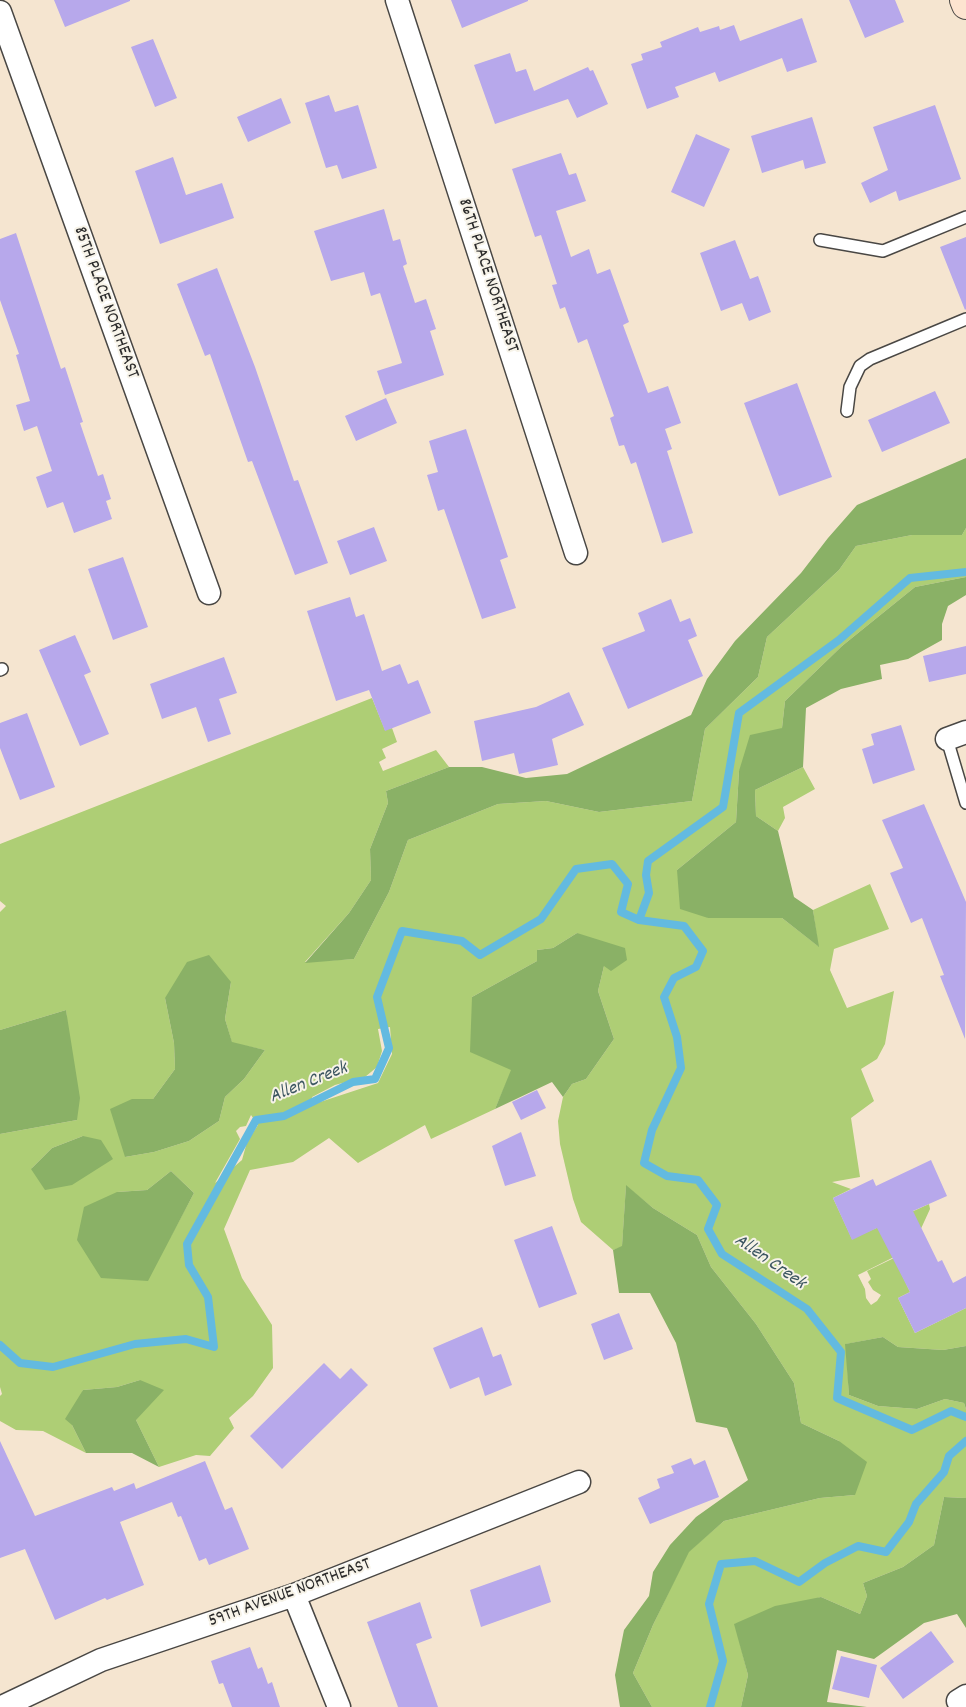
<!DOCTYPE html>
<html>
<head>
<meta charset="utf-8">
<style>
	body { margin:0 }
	canvas { display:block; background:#f5e5d0 }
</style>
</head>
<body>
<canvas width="966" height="1707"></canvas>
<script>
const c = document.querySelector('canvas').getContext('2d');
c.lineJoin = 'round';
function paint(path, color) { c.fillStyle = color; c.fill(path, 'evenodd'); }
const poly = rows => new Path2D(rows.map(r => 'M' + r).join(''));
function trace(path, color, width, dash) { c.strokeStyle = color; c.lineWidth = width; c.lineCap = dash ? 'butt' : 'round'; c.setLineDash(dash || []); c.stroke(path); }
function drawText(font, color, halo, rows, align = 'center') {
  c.font = font + ' Dekko,sans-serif'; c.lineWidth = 4; c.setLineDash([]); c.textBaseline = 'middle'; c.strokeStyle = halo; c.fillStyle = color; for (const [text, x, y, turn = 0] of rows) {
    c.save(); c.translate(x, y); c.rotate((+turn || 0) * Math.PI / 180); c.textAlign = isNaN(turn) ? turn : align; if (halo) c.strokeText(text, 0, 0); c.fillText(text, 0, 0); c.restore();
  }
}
const green = poly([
	[966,528,966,577,915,587,842,646,785,701,782,728,739,771,736,822,677,870,708,918,782,918,818,946,813,910,870,884,889,929,834,949,830,970,847,1008,894,991,885,1044,877,1059,861,1069,874,1101,851,1118,860,1177,832,1182,851,1189,833,1198,852,1239,929,1204,930,1209,919,1233,894,1257,858,1275,865,1289,866,1298,871,1305,877,1301,881,1295,873,1290,868,1282,871,1279,867,1271,894,1258,910,1292,898,1298,915,1333,966,1308,966,1346,943,1350,898,1347,883,1337,846,1344,849,1395,878,1406,917,1409,945,1399,964,1403,966,1409,966,1498,944,1497,934,1545,903,1567,863,1583,867,1596,860,1614,821,1597,735,1624,748,1675,741,1707,652,1707,633,1673,653,1625,688,1552,724,1521,820,1498,855,1495,839,1441,801,1423,794,1383,756,1324,711,1267,697,1235,653,1208,626,1186,622,1247,613,1250,581,1222,573,1199,560,1144,558,1121,563,1097,572,1084,586,1079,614,1039,598,991,604,966,577,933,553,948,537,950,537,961,472,997,512,1070,495,1109,431,1139,425,1125,358,1163,329,1138,293,1162,250,1170,224,1229,242,1278,272,1325,273,1368,253,1396,229,1418,234,1428,210,1456,196,1455,159,1467,136,1420,140,1380,117,1387,83,1390,72,1425,86,1453,43,1431,16,1430,0,1421,0,1396,2,1394,0,1387,0,1134,77,1120,66,1010,0,1030,0,912,6,906,0,901,0,844,372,698,385,730,392,728,397,742,382,749,386,758,379,762,383,771,436,750,449,767,386,791,388,803,370,849,371,880,349,913,305,962,354,959,389,892,408,840,498,804,546,801,599,812,692,801,705,729,758,677,767,637,839,570,856,546,912,535,962,535],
	[231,982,225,1019,232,1043,265,1050,244,1079,225,1097,219,1121,189,1141,154,1152,125,1157,132,1099,153,1099,175,1069,174,1043,165,998],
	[390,1027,392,1054,378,1083,311,1105,312,1097,335,1085,365,1077,377,1067,382,1051,378,1029],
	[251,1115,258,1125,247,1142,242,1160,215,1183,240,1139,236,1131,240,1127,246,1126],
	[83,1136,31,1169,52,1148],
	[171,1171,194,1193,171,1236,117,1192,147,1190],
	[803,767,815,789,783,807,785,818,778,831,756,816,755,790]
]);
const forest = poly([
	[966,458,966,528,962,535,912,535,856,546,839,570,767,637,758,677,705,729,692,801,599,812,546,801,498,804,408,840,389,892,354,959,305,963,349,913,371,880,370,849,388,803,386,791,449,767,482,767,526,778,567,774,691,715,707,679,735,641,801,573,828,538,857,505],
	[966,577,966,595,948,606,942,624,942,640,908,659,880,665,882,679,841,689,806,708,803,767,755,790,756,816,778,831,794,897,813,910,819,947,782,918,708,918,680,909,677,870,736,822,739,771,750,735,782,728,785,701,842,646,915,587],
	[577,933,625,948,627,960,611,971,604,966,598,991,614,1039,586,1079,572,1084,563,1097,552,1082,495,1109,511,1070,470,1052,472,997,537,961,537,950,553,948],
	[209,955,231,982,225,1019,232,1042,265,1050,244,1079,225,1097,219,1121,189,1141,154,1152,125,1157,110,1109,132,1099,153,1099,175,1069,174,1043,165,998,187,962],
	[66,1010,80,1098,77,1120,0,1134,0,1030],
	[83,1136,101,1140,113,1159,72,1185,45,1190,31,1169,52,1148],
	[171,1171,194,1193,148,1281,101,1278,77,1240,84,1207,117,1192,147,1190],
	[626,1185,653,1208,697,1235,711,1267,756,1324,794,1383,801,1423,839,1441,867,1462,855,1495,820,1498,724,1521,689,1552,653,1625,633,1673,652,1707,620,1707,615,1675,624,1630,649,1596,653,1572,670,1545,696,1517,748,1480,727,1428,696,1422,676,1343,650,1293,619,1293,613,1250,622,1246],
	[883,1337,898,1347,943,1350,966,1346,966,1409,964,1403,945,1399,917,1409,878,1406,849,1395,845,1344],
	[140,1380,164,1390,136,1420,159,1467,132,1453,86,1453,72,1425,65,1419,83,1390,117,1387],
	[944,1497,966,1498,966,1628,957,1614,924,1623,874,1659,837,1650,827,1702,867,1707,741,1707,748,1675,734,1624,775,1606,821,1597,860,1614,867,1596,863,1583,903,1567,934,1545]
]);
const stream = poly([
	[639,920,649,893,646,875,648,861,723,807,739,713,839,640,910,578,966,572],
	[0,1345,20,1363,53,1367,135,1344,186,1339,214,1347,208,1297,189,1265,187,1244,256,1120,284,1116,353,1082,375,1079,389,1048,377,997,402,931,462,941,480,955,541,919,576,869,612,864,628,884,621,912,639,920,684,926,703,951,696,967,674,978,664,997,677,1037,681,1068,652,1130,644,1163,667,1176,698,1180,717,1205,708,1229,722,1254,807,1309,841,1352,837,1398,912,1430,951,1411,966,1417],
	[710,1707,723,1661,709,1604,721,1564,755,1561,799,1582,825,1563,858,1546,886,1552,909,1522,916,1504,944,1472,949,1456,966,1441]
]);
const building = poly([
	[54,0,130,0,130,1,65,27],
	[451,0,528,0,528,1,462,28],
	[849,0,895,0,904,22,865,38],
	[802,18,817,62,787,72,782,58,719,82,715,72,675,87,679,97,647,109,631,64,643,60,641,54,662,47,660,42,698,27,700,32,719,26,720,30,734,25,740,41],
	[153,39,177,98,155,107,131,47],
	[510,53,516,72,526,69,534,91,588,67,590,71,593,70,608,104,577,118,568,99,495,124,474,65],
	[329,95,335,112,358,105,377,168,342,179,337,165,326,168,305,103],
	[281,98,291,123,248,142,237,117],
	[935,105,961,179,899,201,896,191,870,203,861,183,888,170,873,127],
	[812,117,826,163,805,169,803,160,762,173,751,136],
	[696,134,730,149,704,207,671,192],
	[561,153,569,175,576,173,586,201,556,211,571,257,589,249,597,274,610,269,629,322,623,325,648,393,668,386,681,423,665,429,672,449,667,451,693,533,662,543,636,462,631,464,624,445,619,446,610,418,614,416,587,339,578,343,565,307,560,309,552,285,557,284,541,235,535,237,512,169],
	[173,157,186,195,222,183,234,218,160,244,135,171],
	[384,209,393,241,400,239,407,264,403,266,415,303,426,299,436,329,430,331,444,375,385,395,377,371,402,363,380,293,371,296,364,272,331,281,314,231],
	[16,233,61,369,65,367,83,422,80,423,98,476,103,474,111,499,106,501,112,519,74,533,63,502,47,508,36,477,52,471,37,426,24,431,16,405,30,401,16,355,19,354,0,300,0,239],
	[966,237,966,309,965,310,940,247],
	[735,240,750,279,758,276,771,312,749,321,742,303,721,311,700,253],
	[217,268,255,367,294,481,298,480,328,563,295,575,252,461,248,462,210,354,205,356,177,284],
	[797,383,832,477,779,496,744,403],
	[935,391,950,423,882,452,868,420],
	[386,398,397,423,356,441,345,416],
	[466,429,508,557,500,560,516,608,482,619,444,509,438,511,427,475,438,472,429,441],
	[374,527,387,561,350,575,337,541],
	[123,557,148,627,113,640,88,569],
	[350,597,356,617,364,614,382,671,400,664,408,684,418,680,431,713,385,731,369,690,336,701,307,611],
	[671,599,680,622,690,618,697,636,688,640,703,676,628,709,602,648,645,631,638,613],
	[75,635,91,672,84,675,109,734,80,746,39,650],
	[966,646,966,674,929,682,923,656],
	[224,657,237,693,219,699,231,734,208,742,196,707,162,719,150,684],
	[569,692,584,725,552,739,558,765,519,774,514,753,482,761,474,721,536,707],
	[27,713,55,787,20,800,0,748,0,723],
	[901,725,915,770,873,784,862,749,874,745,871,734],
	[924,804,966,902,965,1039,940,976,944,975,922,918,911,923,890,873,903,868,882,820],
	[537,1090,546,1108,521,1120,512,1102],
	[521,1132,536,1176,505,1186,492,1146],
	[931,1160,947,1196,913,1211,938,1262,942,1260,953,1283,966,1276,966,1308,915,1333,898,1298,910,1292,877,1228,852,1240,833,1198,873,1179,876,1186],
	[552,1226,577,1294,539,1308,514,1240],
	[619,1313,633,1349,604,1360,591,1324],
	[482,1327,493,1357,501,1354,512,1385,485,1396,479,1377,450,1389,433,1348],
	[324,1363,340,1379,351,1368,368,1385,282,1469,250,1436],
	[0,1441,35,1516,112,1487,114,1491,134,1483,136,1489,205,1461,225,1510,232,1507,249,1549,209,1565,206,1558,199,1561,181,1516,178,1517,172,1502,120,1522,144,1585,107,1600,105,1598,55,1620,25,1549,0,1558],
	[691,1458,694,1465,705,1460,719,1497,650,1524,638,1498,660,1488,657,1479,674,1473,671,1466],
	[540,1565,551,1602,481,1627,470,1590],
	[420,1602,432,1638,416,1644,438,1707,398,1707,367,1622],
	[931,1631,954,1662,903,1699,880,1668],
	[250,1647,258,1669,262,1667,268,1684,272,1682,280,1707,232,1707,223,1683,219,1684,211,1661],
	[841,1656,877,1665,869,1698,832,1689]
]);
const service = poly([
	[820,240,883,251,966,217],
	[847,411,850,387,860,366,870,359,966,319],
	[0,670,2,669],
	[947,739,966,803]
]);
const minor = poly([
	[397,0,576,553],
	[0,12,209,593],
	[947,739,966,732],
	[294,1595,339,1707],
	[958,1701,966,1696],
	[2,1707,101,1660,294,1595,579,1482]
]);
const secondary = poly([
	[964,0,966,5]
]);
const streetNames = [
	["86TH PLACE NORTHEAST",487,276,72],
	["85TH PLACE NORTHEAST",105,303,70],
	["59TH AVENUE NORTHEAST",290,1594,-20]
];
const waterNames = [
	["Allen Creek",309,1084,-22],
	["Allen Creek",769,1263,35]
];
paint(green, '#aece75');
paint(forest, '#8ab166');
trace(stream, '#63bae0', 8);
paint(building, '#b7a8eb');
trace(service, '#494744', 14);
trace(minor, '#494744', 25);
trace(secondary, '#494744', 30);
trace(service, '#fff', 11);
trace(minor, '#fff', 22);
trace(secondary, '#fde4d0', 28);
drawText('18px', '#2b2b2b', '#f7f3e8', streetNames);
drawText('italic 19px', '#3c5661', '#f7f3e8', waterNames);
</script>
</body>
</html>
